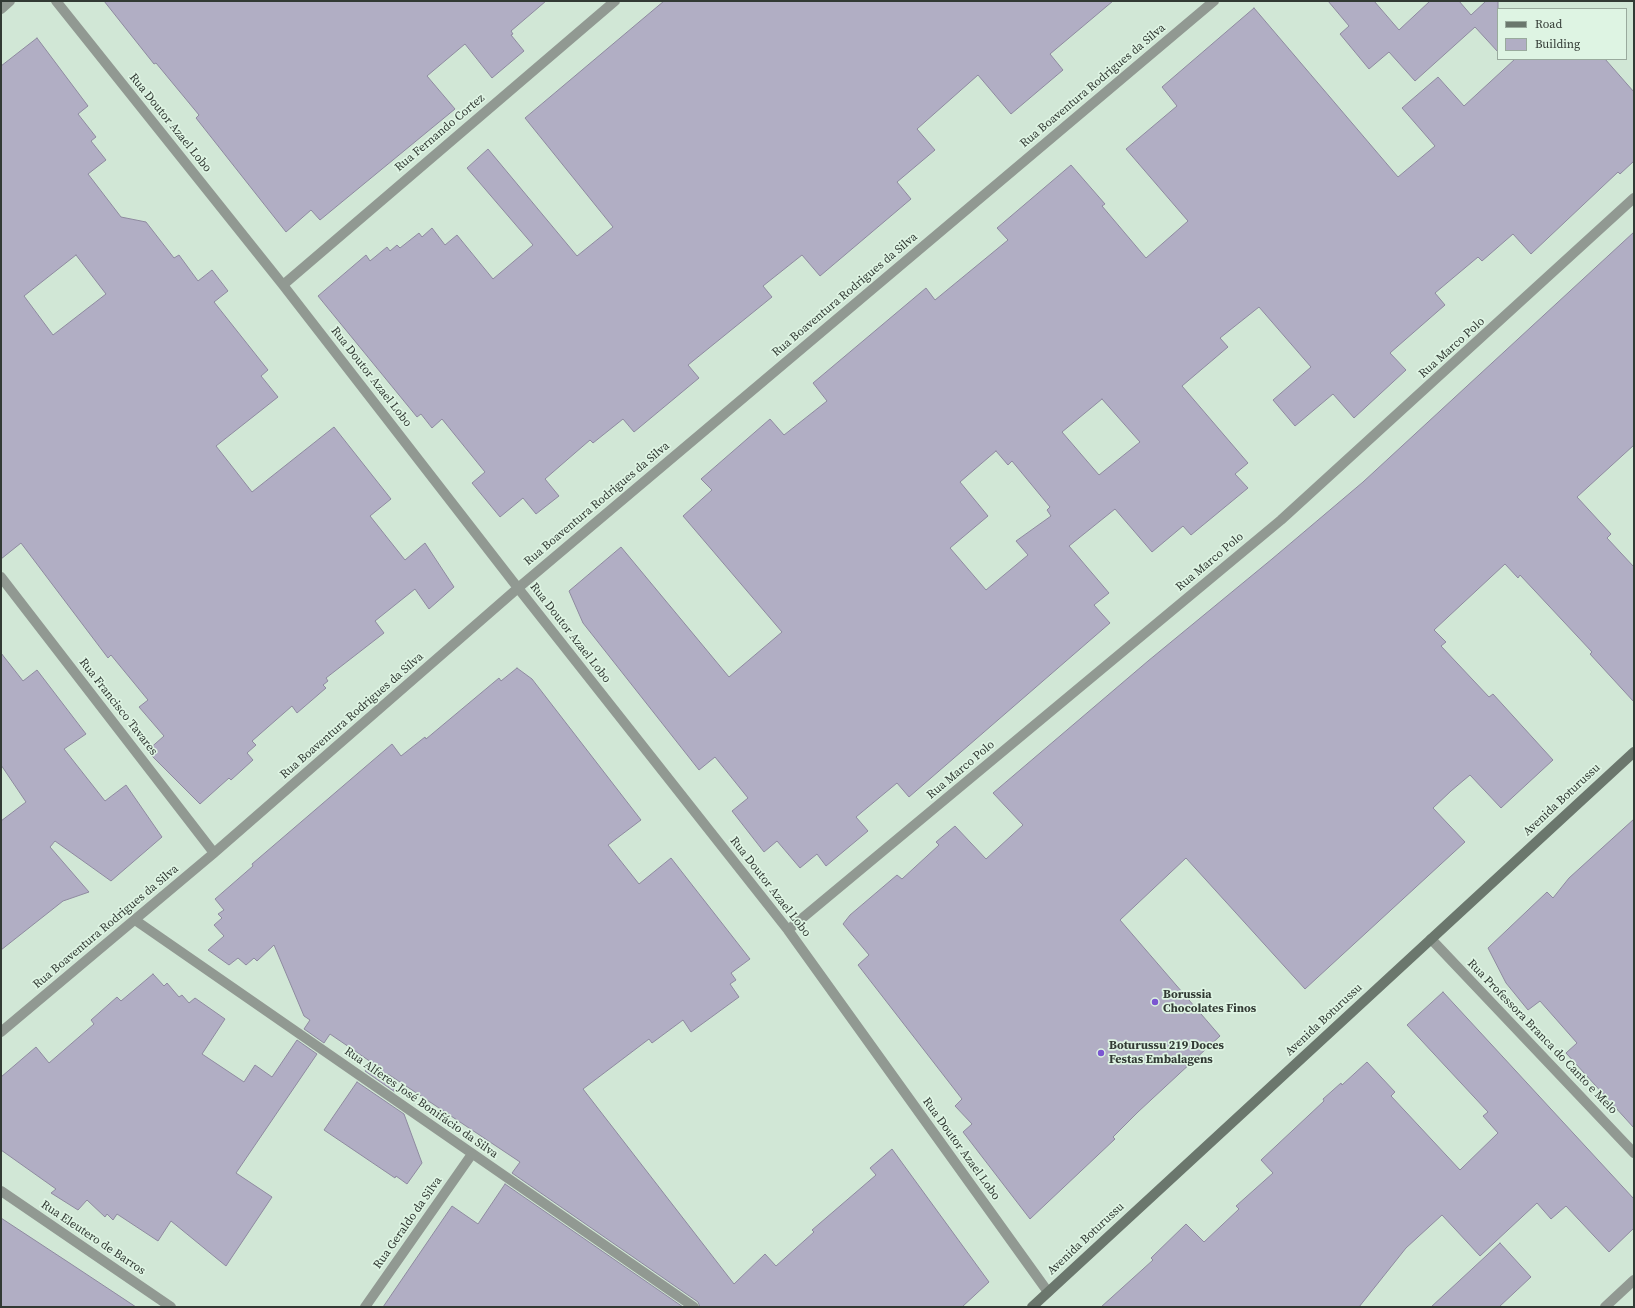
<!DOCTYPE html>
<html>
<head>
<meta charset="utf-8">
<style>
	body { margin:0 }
	#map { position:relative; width:1635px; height:1308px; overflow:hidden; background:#d1e7d6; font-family:"Source Serif 4",serif }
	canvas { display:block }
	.frame { position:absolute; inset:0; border:2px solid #323a34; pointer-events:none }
	.legend { position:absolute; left:1497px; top:8px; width:130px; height:52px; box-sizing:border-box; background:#def4e3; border:1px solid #99aa9d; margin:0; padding:5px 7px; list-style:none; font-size:12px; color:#323a34 }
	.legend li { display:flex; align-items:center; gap:8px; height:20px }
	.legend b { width:20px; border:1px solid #99aa9d }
</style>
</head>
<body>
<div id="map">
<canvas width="1635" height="1308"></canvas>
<div class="frame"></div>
<ul class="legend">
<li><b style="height:5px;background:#6b776d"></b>Road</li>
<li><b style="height:11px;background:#b1aec4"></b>Building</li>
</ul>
</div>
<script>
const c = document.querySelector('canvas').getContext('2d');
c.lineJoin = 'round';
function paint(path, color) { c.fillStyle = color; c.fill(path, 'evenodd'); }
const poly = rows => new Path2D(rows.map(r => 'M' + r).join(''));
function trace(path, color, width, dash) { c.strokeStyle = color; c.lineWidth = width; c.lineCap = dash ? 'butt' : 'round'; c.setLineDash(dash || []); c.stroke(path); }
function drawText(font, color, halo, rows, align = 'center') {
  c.font = font + ' "Source Serif 4",serif'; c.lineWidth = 3.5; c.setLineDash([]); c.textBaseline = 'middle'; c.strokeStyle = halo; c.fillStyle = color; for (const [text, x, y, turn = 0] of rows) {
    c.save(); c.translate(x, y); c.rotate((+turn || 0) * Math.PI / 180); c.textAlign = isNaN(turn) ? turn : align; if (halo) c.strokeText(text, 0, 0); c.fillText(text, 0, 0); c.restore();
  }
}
const building = poly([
	[104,1,546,1,511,31,513,34,511,35,524,51,492,78,465,44,427,76,455,109,320,220,311,210,286,232,196,118,199,115,156,63,154,64,104,1],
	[664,1,1113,1,1050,54,1063,70,1011,114,978,75,917,129,935,150,897,182,911,199,820,276,802,255,763,286,772,297,688,365,699,378,634,432,623,419,593,443,590,440,545,479,559,496,536,514,523,498,500,517,472,483,485,472,442,419,432,428,421,414,417,417,318,296,366,255,370,261,387,247,390,251,397,245,400,248,419,233,422,237,432,228,445,245,457,235,493,279,533,245,467,168,488,149,577,256,613,227,525,118,664,1],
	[1328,1,1374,1,1399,30,1430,1,1459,1,1471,15,1486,1,1498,1,1498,52,1475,27,1415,81,1389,52,1369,69,1340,34,1349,26,1328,1],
	[1254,8,1398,177,1435,146,1402,108,1438,77,1464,106,1515,59,1605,59,1634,92,1634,161,1620,174,1618,172,1531,254,1513,234,1482,261,1478,257,1435,293,1445,305,1390,353,1406,370,1354,418,1333,394,1295,426,1273,400,1311,367,1259,307,1220,338,1228,347,1182,386,1248,463,1235,474,1248,488,1191,535,1183,526,1152,552,1115,509,1069,546,1109,593,1094,605,1110,623,909,797,897,783,856,817,868,831,826,866,817,854,800,868,777,841,764,852,732,811,748,798,715,757,699,770,583,623,569,591,621,547,729,677,782,632,683,516,712,490,701,479,770,419,784,435,827,401,813,383,926,288,935,300,1008,240,997,228,1071,165,1105,204,1102,206,1146,258,1188,221,1126,149,1177,106,1162,87,1254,8],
	[1102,399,1140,442,1099,475,1062,432,1102,399],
	[996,451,1008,465,1012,461,1050,507,1047,510,1051,516,1016,541,1028,555,986,590,950,548,988,516,960,482,996,451],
	[37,38,88,106,78,114,96,137,91,141,106,160,88,174,121,217,146,222,174,258,179,255,198,281,212,270,228,291,214,302,268,370,261,376,278,397,216,446,252,492,334,427,391,499,370,516,405,560,425,543,454,587,429,609,415,589,375,621,384,633,326,678,328,681,323,685,326,688,297,713,292,706,252,741,256,745,247,753,253,760,231,780,229,778,200,804,147,751,164,736,139,707,148,700,111,655,108,658,21,543,1,559,1,66,37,38],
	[76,255,106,294,53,335,24,296,76,255],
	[1634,232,1634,445,1577,497,1611,534,1607,538,1634,567,1634,702,1590,654,1592,652,1520,575,1518,578,1505,564,1434,630,1446,642,1441,646,1489,697,1493,694,1553,760,1501,808,1470,775,1451,791,1433,808,1465,842,1305,989,1186,858,1120,920,1220,1036,1138,1112,1113,1137,1115,1139,1030,1219,963,1132,972,1124,955,1106,962,1099,858,965,869,955,843,924,850,915,897,875,902,879,939,845,936,842,955,826,986,859,1023,825,993,793,1148,661,1272,559,1363,482,1634,232],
	[1,653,23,681,37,670,86,734,64,749,105,801,126,785,162,837,111,881,55,841,50,847,89,892,63,901,1,950,1,821,26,802,1,765,1,653],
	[517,668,532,679,641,820,608,845,639,884,671,858,750,959,731,973,736,980,730,984,739,997,691,1032,683,1020,652,1043,649,1039,583,1089,734,1284,765,1254,776,1266,814,1232,812,1230,876,1175,870,1168,892,1149,989,1282,962,1307,700,1307,698,1302,512,1173,520,1162,388,1074,395,1092,365,1071,371,1062,330,1034,324,1043,304,1029,310,1020,304,1016,274,945,257,961,254,958,246,965,238,958,229,965,208,950,224,936,214,925,222,918,218,914,224,910,215,899,253,866,252,864,392,744,401,756,425,737,426,739,499,678,501,681,517,668],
	[1634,819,1634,1128,1566,1053,1577,1043,1540,1001,1528,1010,1506,983,1488,948,1547,892,1553,898,1569,878,1634,819],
	[153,974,164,986,167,983,179,997,182,995,189,1003,195,998,225,1019,202,1054,244,1082,255,1065,272,1077,297,1040,317,1054,236,1173,272,1197,226,1266,171,1221,158,1241,117,1214,113,1220,107,1214,105,1217,87,1200,78,1210,51,1193,56,1189,1,1150,1,1077,36,1047,49,1063,94,1024,91,1020,117,997,121,1001,153,974],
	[1443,992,1634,1199,1634,1228,1609,1252,1566,1206,1551,1219,1537,1203,1480,1256,1442,1215,1406,1248,1359,1307,1101,1307,1153,1260,1151,1258,1186,1224,1204,1242,1239,1209,1236,1206,1273,1173,1261,1160,1324,1101,1323,1099,1341,1083,1342,1085,1367,1062,1395,1092,1391,1096,1460,1170,1498,1133,1483,1116,1488,1112,1407,1025,1443,992],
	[357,1082,404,1114,422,1163,407,1184,396,1176,395,1178,324,1130,357,1082],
	[505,1184,683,1307,383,1307,452,1206,478,1224,505,1184],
	[1,1218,71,1264,136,1307,1,1307,1,1218],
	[1500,1243,1531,1277,1499,1307,1431,1307,1500,1243]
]);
const minor = poly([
	[56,1,283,285,518,588,788,930,1048,1292],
	[1,9,10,1],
	[283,285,615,1],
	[1,577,214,853],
	[135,920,694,1307],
	[788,930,1281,520,1634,198],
	[1431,939,1634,1153],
	[1,1032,214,853,518,588,1214,1],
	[1,1191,171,1307],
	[365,1307,472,1154],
	[1605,1307,1634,1280]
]);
const secondary = poly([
	[1032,1307,1634,752]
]);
const markers = [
	[1155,1002,4,"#7b57d1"],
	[1101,1053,4,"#7b57d1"]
];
const streetNames = [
	["Rua Boaventura Rodrigues da Silva",1093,86,-40],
	["Rua Doutor Azael Lobo",170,123,51],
	["Rua Fernando Cortez",440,133,-40],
	["Rua Boaventura Rodrigues da Silva",845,295,-40],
	["Rua Marco Polo",1452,348,-42],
	["Rua Doutor Azael Lobo",371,377,52],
	["Rua Boaventura Rodrigues da Silva",597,504,-40],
	["Rua Marco Polo",1210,562,-40],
	["Rua Doutor Azael Lobo",570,633,52],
	["Rua Francisco Tavares",118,707,52],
	["Rua Boaventura Rodrigues da Silva",352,716,-41],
	["Rua Marco Polo",961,770,-40],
	["Avenida Boturussu",1562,800,-43],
	["Rua Doutor Azael Lobo",770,887,52],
	["Rua Boaventura Rodrigues da Silva",106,927,-40],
	["Avenida Boturussu",1324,1020,-43],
	["Rua Professora Branca do Canto e Melo",1542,1037,46],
	["Rua Alferes José Bonifácio da Silva",421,1103,35],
	["Rua Doutor Azael Lobo",961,1149,54],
	["Rua Geraldo da Silva",408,1223,-55],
	["Rua Eleutero de Barros",93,1238,34],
	["Avenida Boturussu",1086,1239,-43]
];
const poiNames = [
	["Borussia",1163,995],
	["Chocolates Finos",1163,1009],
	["Boturussu 219 Doces",1109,1046],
	["Festas Embalagens",1109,1060]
];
paint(building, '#b1aec4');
trace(building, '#8e8a9f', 1);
trace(minor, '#919992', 10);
trace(secondary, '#6b776d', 10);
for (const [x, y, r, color] of markers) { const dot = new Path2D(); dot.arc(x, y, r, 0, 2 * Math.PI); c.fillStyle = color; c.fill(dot); trace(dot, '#def4e3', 1.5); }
drawText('12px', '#323a34', '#def4e3', streetNames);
drawText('bold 12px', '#323a34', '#def4e3', poiNames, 'left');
</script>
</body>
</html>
